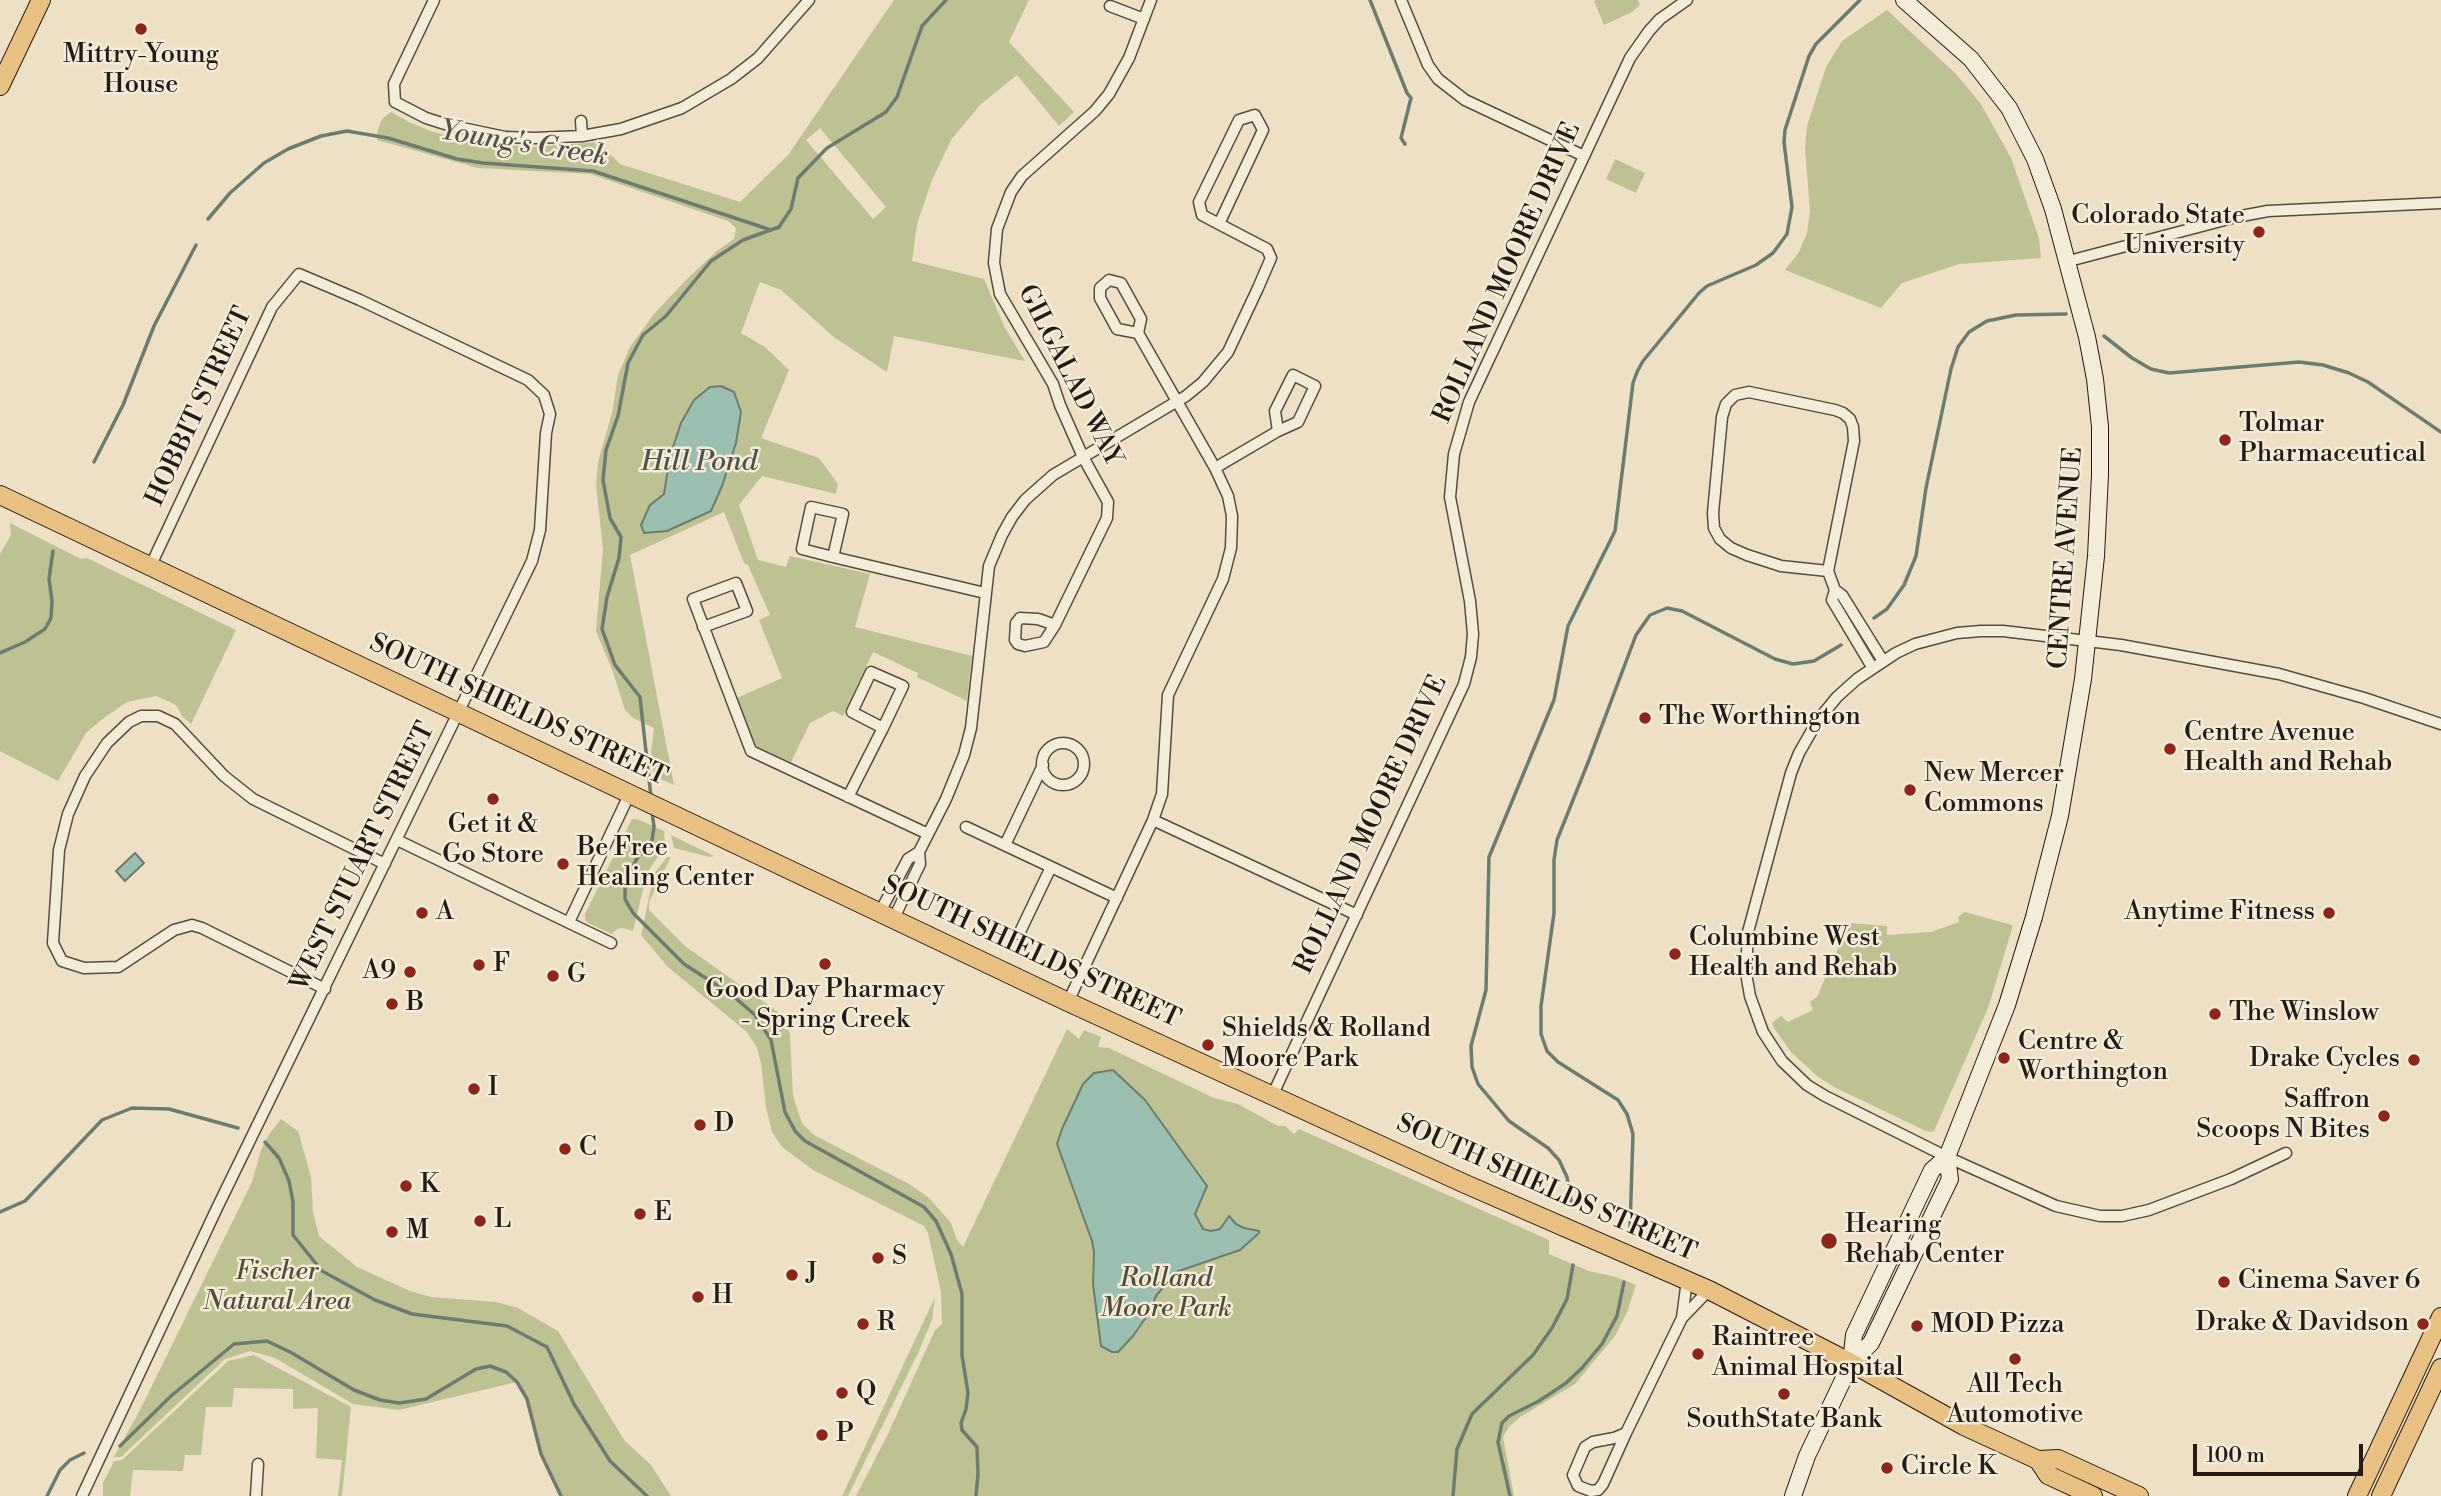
<!DOCTYPE html>
<html>
<head>
<meta charset="utf-8">
<style>
	body { margin:0 }
	#map { position:relative; width:2441px; height:1496px; overflow:hidden; background:#eee0c5; font-family:"Libre Bodoni",serif }
	canvas { display:block }
	.scale { position:absolute; left:2193px; top:1444px; width:170px; height:32px; box-sizing:border-box; border:4px solid #261a14; border-top:0; padding-left:9px; font-size:21px; line-height:24px; white-space:nowrap; color:#261a14; -webkit-text-stroke:5px #f4ebd9; paint-order:stroke }
</style>
</head>
<body>
<div id="map">
<canvas width="2441" height="1496"></canvas>
<div class="scale">100 m</div>
</div>
<script>
const c = document.querySelector('canvas').getContext('2d');
c.lineJoin = 'round';
function paint(path, color) { c.fillStyle = color; c.fill(path, 'evenodd'); }
const poly = rows => new Path2D(rows.map(r => 'M' + r).join(''));
function trace(path, color, width, dash) { c.strokeStyle = color; c.lineWidth = width; c.lineCap = dash ? 'butt' : 'round'; c.setLineDash(dash || []); c.stroke(path); }
function drawText(font, color, halo, rows, align = 'center') {
  c.font = font + ' "Libre Bodoni",serif'; c.lineWidth = 5; c.setLineDash([]); c.textBaseline = 'middle'; c.strokeStyle = halo; c.fillStyle = color; for (const [text, x, y, turn = 0] of rows) {
    c.save(); c.translate(x, y); c.rotate((+turn || 0) * Math.PI / 180); c.textAlign = isNaN(turn) ? turn : align; if (halo) c.strokeText(text, 0, 0); c.fillText(text, 0, 0); c.restore();
  }
}
const green = poly([
	[894,0,1029,0,1009,42,1074,112,1059,126,1017,75,980,105,951,140,932,180,917,224,912,261,984,279,1005,328,1025,361,894,336,887,372,835,338,781,290,760,282,741,333,765,347,789,370,761,438,819,458,838,484,836,494,762,476,739,505,758,560,786,567,790,556,870,574,855,627,972,656,967,701,917,677,918,673,873,652,843,716,833,711,810,723,791,762,754,745,737,698,782,678,759,620,770,615,748,565,744,563,724,512,630,555,674,785,654,776,651,752,654,728,633,718,625,710,613,672,596,631,603,549,596,485,598,462,612,413,618,375,630,347,654,314,686,280,718,250,734,239,736,228,728,221,590,174,478,168,377,140,378,129,382,119,391,112,409,122,433,132,482,143,531,147,598,142,620,164,740,202,788,155],
	[820,128,886,207,873,219,806,140],
	[741,412,736,443,722,486,711,511,650,505,664,495,670,456,681,423],
	[1596,0,1638,0,1640,5,1632,12,1604,25,1594,1],
	[1887,10,1955,73,1981,104,2011,158,2039,238,2041,258,1959,264,1902,283,1881,308,1785,270,1799,252,1807,233,1810,212,1805,148,1807,126,1826,67,1842,41],
	[1615,159,1645,173,1636,193,1606,179],
	[10,523,81,559,87,558,236,630,191,724,182,716,176,705,156,696,127,702,105,717,86,733,58,781,0,751,0,554,11,535],
	[632,819,637,819,664,831,665,846,647,873,633,931,623,928,617,929,612,934,588,923,585,920,585,914],
	[671,835,714,856,710,857,674,848],
	[667,857,671,857,649,902,649,910,685,946,782,1015,790,1034,793,1096,802,1123,814,1135,909,1184,929,1198,951,1223,957,1240,963,1247,1067,1029,1079,1039,1084,1030,1101,1037,1098,1047,1109,1048,1214,1098,1238,1104,1278,1126,1285,1126,1294,1134,1299,1129,1549,1240,1549,1254,1589,1271,1616,1277,1636,1285,1627,1312,1615,1336,1575,1384,1520,1417,1509,1427,1503,1437,1514,1496,856,1496,888,1434,935,1330,942,1324,941,1292,928,1233,924,1226,813,1170,782,1147,772,1132,766,1107,761,1063,757,1048,747,1032,668,967,641,935,654,874],
	[1965,912,2012,925,2012,929,1988,1008,1934,1131,1930,1132,1924,1130,1836,1088,1818,1077,1791,1052,1774,1028,1772,1023,1781,1016,1788,1022,1813,1010,1810,1002,1817,997,1849,923,1887,926,1887,935,1931,932,1959,922,1958,917],
	[281,1119,298,1131,311,1177,313,1212,319,1236,357,1267,410,1291,431,1297,496,1302,518,1308,558,1331,624,1440,651,1465,671,1496,561,1496,541,1454,527,1399,517,1382,399,1410,353,1404,275,1358,250,1351,225,1359,121,1457,114,1457,140,1410,252,1182,261,1150,268,1136],
	[935,1297,932,1320,918,1353,848,1496,842,1496],
	[254,1355,351,1407,342,1496,338,1496,342,1460,316,1458,318,1408,293,1409,293,1389,234,1388,232,1407,206,1407,201,1455,185,1455,183,1471,133,1470,130,1496,103,1496,103,1483,114,1461,122,1460,228,1361]
]);
const water = poly([
	[721,386,734,392,741,412,736,443,722,486,711,511,667,531,644,533,641,525,650,505,664,494,670,456,681,423,694,400,710,387,721,386],
	[135,853,144,863,125,881,116,871,135,853],
	[1113,1070,1145,1100,1207,1186,1195,1214,1203,1229,1211,1231,1220,1229,1229,1216,1236,1224,1244,1228,1259,1231,1259,1233,1240,1250,1176,1272,1156,1296,1149,1313,1133,1336,1118,1352,1112,1352,1101,1346,1093,1284,1094,1252,1092,1241,1057,1144,1062,1129,1083,1084,1094,1073,1113,1070]
]);
const stream = poly([
	[1370,0,1407,93,1411,98,1401,138,1405,144],
	[208,219,230,193,264,163,288,149,321,136,347,131,388,138,457,159,483,163,593,171,771,230],
	[2104,336,2132,358,2151,369,2169,373,2299,362,2323,365,2349,373,2368,382,2441,432],
	[94,462,123,405,154,326,196,245],
	[1874,618,1887,609,1904,585,1916,556,1926,488,1951,369,1958,347,1969,332,1987,321,2016,315,2066,314],
	[0,653,25,642,45,629,51,618,52,601,49,579,53,551],
	[651,797,640,697,615,665,602,629,607,597,619,558,621,537,610,518,603,480,606,450,618,416,628,363,643,335,666,316,711,261,743,240,779,227,791,209,798,178,827,148,886,112,897,97,922,26,946,0],
	[652,812,654,827,652,840,636,860,625,885,625,899,633,913,684,964,732,995,755,1015,771,1040,785,1112,795,1131,805,1141,924,1207,936,1221,951,1254,962,1294,962,1355,968,1393,966,1409,961,1423,962,1430,977,1447,978,1474,976,1496],
	[265,1142,279,1158,289,1181,293,1202,293,1235,322,1271,375,1300,412,1314,507,1326,547,1347,574,1404,610,1461,647,1496],
	[1571,1201,1567,1177,1559,1160,1548,1148,1509,1121,1478,1084,1472,1067,1471,1046,1486,990,1489,857,1554,700,1568,626,1615,531,1633,383,1637,372,1643,361,1699,293,1707,286,1756,265,1773,253,1787,234,1792,207,1784,142,1785,130,1809,56,1816,44,1860,0],
	[0,1212,25,1201,102,1120,132,1108,169,1109,238,1128],
	[1630,1227,1633,1134,1627,1114,1618,1100,1558,1062,1547,1051,1541,1034,1541,1006,1554,913,1554,860,1557,840,1589,760,1636,635,1650,615,1667,608,1682,611,1775,659,1793,664,1814,661,1841,645],
	[120,1446,171,1396,234,1344,267,1341,292,1353,354,1390,380,1400,399,1403,426,1399,476,1369,490,1366,506,1372,517,1382,527,1399,541,1454,561,1496],
	[47,1496,60,1470,70,1460,84,1453],
	[1453,1496,1457,1449,1472,1414,1533,1355,1552,1328,1567,1299,1573,1265],
	[1510,1496,1498,1442,1502,1423,1509,1416,1539,1401,1566,1383,1582,1368,1602,1344,1617,1316,1624,1282]
]);
const street = poly([
	[434,0,394,84,395,102,426,118,448,125,505,137,535,138,582,136,621,129,682,108,731,79,758,58,809,0],
	[1401,0,1428,65,1438,79,1465,100,1584,156],
	[1110,6,1144,19],
	[581,121,582,136],
	[2069,261,2236,217,2268,211,2441,203],
	[1293,375,1315,386,1298,422,1278,431,1275,411,1293,375],
	[1215,468,1278,431],
	[833,557,843,514,811,507,802,549,833,557,985,593],
	[1828,571,1781,566,1747,555,1731,548,1720,539,1714,528,1713,513,1722,417,1726,404,1735,395,1749,392,1835,410,1843,413,1850,419,1853,427,1854,441,1828,571,1835,590],
	[1020,618,1038,619,1055,625,1044,642,1025,646,1018,644,1015,640,1016,623,1020,618],
	[1055,625,1107,518,1108,502,1083,457,1060,405,1053,384,1000,294,994,263,997,229,1011,192,1022,176,1095,111,1109,94,1129,58,1151,0],
	[703,627,747,611,736,583,693,599,751,751,928,834],
	[1872,667,1832,600,1835,590,1842,595,1883,661],
	'1042 764a21 21 0 1 1 42 0a21 21 0 1 1-42 0Z',
	[848,797,883,728,903,686,871,672,852,712,883,728],
	[1153,820,1357,915],
	[966,827,1117,898],
	[397,840,611,943],
	[1005,845,1043,765],
	[880,912,908,859,919,852,946,799,964,755,971,728,989,566,1002,535,1012,517,1025,500,1053,475,1186,396,1203,382,1228,352,1258,288,1271,258,1267,249,1219,224,1263,130,1255,115,1239,120,1199,202,1202,215,1219,224],
	[894,918,920,864,919,852],
	[569,922,630,793],
	[1019,934,1051,867],
	[325,989,202,928,192,925,174,930,118,967,84,968,62,961,53,943,59,850,68,814,85,776,107,743,129,722,141,716,158,716,175,724,224,776,253,799,385,864],
	[1068,1002,1153,820,1162,794,1168,695,1223,579,1231,548,1232,516,1228,496,1215,468,1138,333,1141,319,1121,283,1109,280,1100,288,1100,298,1117,329,1138,333],
	[1273,1094,1464,684,1471,657,1473,634,1470,601,1450,497,1454,454,1469,402,1630,58,1649,31,1660,19,1687,0],
	[2286,1153,2231,1179,2149,1210,2122,1216,2100,1216,2056,1206,1947,1157,1825,1096,1807,1085,1782,1061,1763,1032,1750,996,1746,973,1748,932,1791,773,1799,753,1818,720,1837,697,1857,679,1896,653,1915,644,1957,633,1981,631,2003,631,2121,645,2279,674,2364,698,2441,724],
	[1682,1318,1687,1280],
	[1626,1433,1603,1484,1598,1490,1591,1491,1578,1486,1573,1475,1585,1447,1593,1442,1614,1438,1626,1433,1682,1318,1709,1290],
	[82,1496,217,1208,532,561,540,530,546,433,550,414,544,395,528,380,360,300,299,274,272,307,151,565],
	[256,1496,258,1464]
]);
const secondary = poly([
	[1851,1363,1871,1343,1950,1179,1947,1157],
	[1793,1496,1807,1456,1851,1363,1854,1335,1932,1170,1947,1157,2007,1005,2034,917,2060,816,2083,679,2096,556,2100,475,2100,427,2095,379,2087,337,2053,209,2035,159,2009,108,1971,59,1904,0]
]);
const primary = poly([
	[0,86,41,0],
	[0,495,1068,1002,1463,1183,1709,1290,1851,1363,1964,1426,2038,1460,2058,1459,2139,1496],
	[2038,1460,2048,1475,2093,1496],
	[2357,1496,2441,1317],
	[2381,1496,2441,1368]
]);
const markers = [
	[141,29,7,"#8f2418"],
	[2259,232,7,"#8f2418"],
	[2225,440,7,"#8f2418"],
	[1645,718,7,"#8f2418"],
	[2170,749,7,"#8f2418"],
	[1910,790,7,"#8f2418"],
	[493,799,7,"#8f2418"],
	[563,864,7,"#8f2418"],
	[422,913,7,"#8f2418"],
	[2329,913,7,"#8f2418"],
	[1675,954,7,"#8f2418"],
	[825,964,7,"#8f2418"],
	[479,965,7,"#8f2418"],
	[410,972,7,"#8f2418"],
	[553,976,7,"#8f2418"],
	[392,1004,7,"#8f2418"],
	[2215,1014,7,"#8f2418"],
	[1208,1045,7,"#8f2418"],
	[2004,1058,7,"#8f2418"],
	[2414,1060,7,"#8f2418"],
	[474,1089,7,"#8f2418"],
	[2384,1116,7,"#8f2418"],
	[700,1125,7,"#8f2418"],
	[565,1149,7,"#8f2418"],
	[406,1186,7,"#8f2418"],
	[640,1214,7,"#8f2418"],
	[480,1221,7,"#8f2418"],
	[392,1232,7,"#8f2418"],
	[1829,1241,9,"#8f2418"],
	[878,1258,7,"#8f2418"],
	[792,1275,7,"#8f2418"],
	[2224,1282,7,"#8f2418"],
	[698,1297,7,"#8f2418"],
	[863,1324,7,"#8f2418"],
	[2423,1324,7,"#8f2418"],
	[1917,1326,7,"#8f2418"],
	[1698,1354,7,"#8f2418"],
	[2015,1359,7,"#8f2418"],
	[842,1393,7,"#8f2418"],
	[1784,1394,7,"#8f2418"],
	[822,1435,7,"#8f2418"],
	[1887,1468,7,"#8f2418"]
];
const poiNames = [
	["Mittry-Young",141,56,"center"],
	["House",141,86,"center"],
	["Colorado State",2245,217,"right"],
	["University",2245,247,"right"],
	["Tolmar",2239,425],
	["Pharmaceutical",2239,455],
	["The Worthington",1659,718],
	["Centre Avenue",2184,734],
	["Health and Rehab",2184,764],
	["New Mercer",1924,775],
	["Commons",1924,805],
	["Get it &",493,826,"center"],
	["Go Store",493,856,"center"],
	["Be Free",577,849],
	["Healing Center",577,879],
	["A",436,913],
	["Anytime Fitness",2315,913,"right"],
	["Columbine West",1689,939],
	["Health and Rehab",1689,969],
	["F",493,965],
	["A9",396,972,"right"],
	["G",567,976],
	["Good Day Pharmacy",825,991,"center"],
	["- Spring Creek",825,1021,"center"],
	["B",406,1004],
	["The Winslow",2229,1014],
	["Shields & Rolland",1222,1030],
	["Moore Park",1222,1060],
	["Centre &",2018,1043],
	["Worthington",2018,1073],
	["Drake Cycles",2400,1060,"right"],
	["I",488,1089],
	["Saffron",2370,1101,"right"],
	["Scoops N Bites",2370,1131,"right"],
	["D",714,1125],
	["C",579,1149],
	["K",420,1186],
	["E",654,1214],
	["L",494,1221],
	["Hearing",1845,1226],
	["Rehab Center",1845,1256],
	["M",406,1232],
	["S",892,1258],
	["J",806,1275],
	["Cinema Saver 6",2238,1282],
	["H",712,1297],
	["R",877,1324],
	["Drake & Davidson",2409,1324,"right"],
	["MOD Pizza",1931,1326],
	["Raintree",1712,1339],
	["Animal Hospital",1712,1369],
	["All Tech",2015,1386,"center"],
	["Automotive",2015,1416,"center"],
	["Q",856,1393],
	["SouthState Bank",1784,1421,"center"],
	["P",836,1435],
	["Circle K",1901,1468]
];
const streetNames = [
	["ROLLAND MOORE DRIVE",1508,273,-66],
	["GILGALAD WAY",1069,376,63],
	["HOBBIT STREET",200,407,-65],
	["CENTRE AVENUE",2067,558,-86],
	["SOUTH SHIELDS STREET",518,711,25],
	["ROLLAND MOORE DRIVE",1372,825,-65],
	["WEST STUART STREET",364,857,-64],
	["SOUTH SHIELDS STREET",1031,953,25],
	["SOUTH SHIELDS STREET",1546,1189,24]
];
const parkNames = [
	["Fischer",277,1273],
	["Natural Area",277,1303],
	["Rolland",1166,1280],
	["Moore Park",1166,1310]
];
const waterNames = [
	["Young's Creek",524,145,9],
	["Hill Pond",699,463]
];
paint(green, '#bec191');
paint(water, '#9abeaf');
trace(water, '#6c7c71', 2);
trace(stream, '#6c7c71', 3.5);
trace(street, '#584c40', 13);
trace(secondary, '#261a14', 18);
trace(primary, '#261a14', 20);
trace(street, '#f4ebd9', 10);
trace(secondary, '#f4ebd9', 16);
trace(primary, '#e7c082', 18);
for (const [x, y, r, color] of markers) { const dot = new Path2D(); dot.arc(x, y, r, 0, 2 * Math.PI); c.fillStyle = color; c.fill(dot); trace(dot, '#f4ebd9', 2.5); }
drawText('26px', '#261a14', '#f4ebd9', poiNames, 'left');
drawText('26px', '#261a14', '#f4ebd9', streetNames);
drawText('italic 26px', '#544c3a', '#f4ebd9', parkNames);
drawText('italic 28px', '#4f534a', '#f4ebd9', waterNames);
</script>
</body>
</html>
